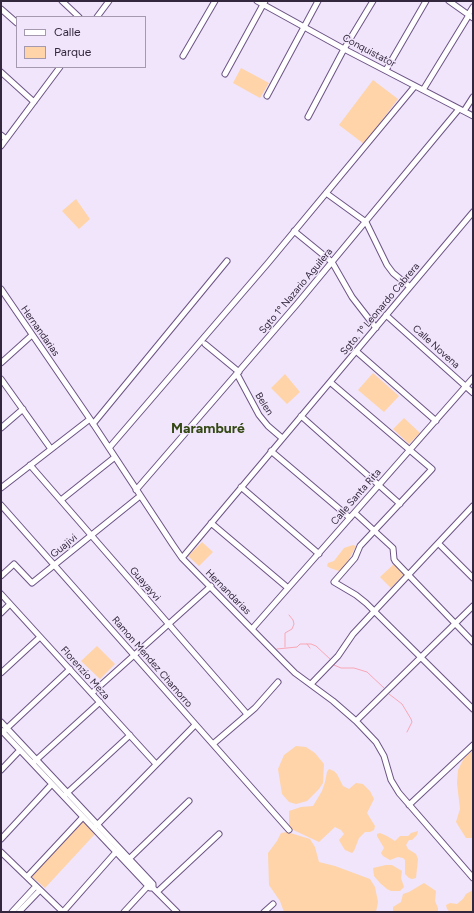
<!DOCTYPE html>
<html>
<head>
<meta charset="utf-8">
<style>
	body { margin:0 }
	#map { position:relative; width:474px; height:913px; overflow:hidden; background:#f0e5fb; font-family:Figtree,sans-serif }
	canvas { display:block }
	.frame { position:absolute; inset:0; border:2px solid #32273c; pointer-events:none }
	.legend { position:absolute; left:16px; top:16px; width:130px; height:52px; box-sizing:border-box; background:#f0e5fb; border:1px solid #a499af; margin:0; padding:5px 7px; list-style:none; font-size:12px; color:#32273c }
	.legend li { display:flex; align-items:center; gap:8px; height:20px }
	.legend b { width:20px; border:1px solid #a499af }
</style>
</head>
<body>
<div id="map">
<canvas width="474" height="913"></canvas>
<div class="frame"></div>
<ul class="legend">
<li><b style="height:5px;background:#fff"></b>Calle</li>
<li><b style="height:11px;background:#fed4a8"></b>Parque</li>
</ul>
</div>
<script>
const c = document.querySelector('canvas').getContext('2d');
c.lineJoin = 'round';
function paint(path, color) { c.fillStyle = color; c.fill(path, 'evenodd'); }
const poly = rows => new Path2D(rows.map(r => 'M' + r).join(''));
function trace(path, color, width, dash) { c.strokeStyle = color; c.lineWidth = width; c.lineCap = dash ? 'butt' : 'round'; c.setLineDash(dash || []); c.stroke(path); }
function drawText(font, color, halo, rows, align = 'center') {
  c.font = font + ' Figtree,sans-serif'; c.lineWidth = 3; c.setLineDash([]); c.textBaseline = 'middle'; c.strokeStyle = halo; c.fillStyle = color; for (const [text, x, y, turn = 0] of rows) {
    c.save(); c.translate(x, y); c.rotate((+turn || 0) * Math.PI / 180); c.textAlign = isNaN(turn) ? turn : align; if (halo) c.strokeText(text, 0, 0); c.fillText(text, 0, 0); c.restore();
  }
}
const green = poly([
	[241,68,269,83,260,98,233,83],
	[373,80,398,99,364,144,339,125],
	[76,199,90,219,79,229,62,211],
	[373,373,399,396,384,412,358,390],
	[285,374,300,392,287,404,271,388],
	[404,418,420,433,409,444,393,429],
	[202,542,213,552,199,566,188,556],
	[353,545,356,546,345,567,339,571,330,568,327,566,328,563,334,561,344,548],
	[394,564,404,574,391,588,380,577],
	[97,646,115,664,100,679,81,661],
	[296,746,306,747,315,753,324,764,323,783,319,789,307,801,296,804,289,802,282,794,278,769,284,755],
	[473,750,473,838,466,838,456,822,460,809,457,783,458,770,464,758],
	[329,769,334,771,337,774,343,786,349,789,356,783,363,784,370,791,374,799,367,813,375,826,374,830,370,832,365,832,359,838,354,851,352,853,345,850,343,847,339,840,344,834,341,830,335,827,319,842,289,828,289,811,301,807,313,806,322,791,325,782,327,772],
	[83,821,95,834,45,888,31,876],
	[418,831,417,835,412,840,409,840,406,845,408,849,416,854,418,859,416,878,412,879,409,878,405,874,405,860,403,858,398,857,390,860,383,856,381,853,384,848,377,836,377,834,380,833,387,836,395,841,400,836,408,836,411,833],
	[287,832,310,839,315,847,319,862,335,866,370,879,375,887,378,902,376,912,284,912,280,901,269,885,268,853,277,841,281,833],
	[386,865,392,865,402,871,401,878,404,887,400,891,391,891,387,889,380,883,374,876,373,868],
	[424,883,436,891,435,901,438,908,438,912,393,912,393,907,401,902,403,894,409,892],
	[473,890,473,912,450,912,447,909,446,905,450,903,457,904,463,899,466,894]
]);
const stream = poly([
	[307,644,310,648],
	[285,647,285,633,292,629,294,624,293,620,289,615],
	[277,649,297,647,300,644,311,644,316,646,330,659],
	[334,665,341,668,354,668,367,672,384,688],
	[389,694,402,704,411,719,412,722,407,732]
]);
const minor = poly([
	[62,1,79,17],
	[257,1,344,49,473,116],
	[449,1,473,18],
	[1,9,17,23],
	[468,15,473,7],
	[97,17,109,1],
	[183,56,215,1],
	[386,70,426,1],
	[1,72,34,102],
	[225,74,265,1],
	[423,90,469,15],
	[267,96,318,1],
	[464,111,473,97],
	[308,117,344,49,373,1],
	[1,135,6,139],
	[1,146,60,67],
	[326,193,366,222,387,265,393,273,410,287],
	[294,231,332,262,352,297,376,328],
	[1,289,90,419,173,545,182,558,284,662,295,673,333,701,356,721,376,742,384,756,391,780,399,793,473,878],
	[386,315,473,393],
	[205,344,239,372],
	[356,351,436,421],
	[1,363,32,335],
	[237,374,259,415,268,426,282,438],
	[1,379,51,449],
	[330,382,432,469,360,546,355,558,334,582,356,595,366,603,473,709],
	[301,416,400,504],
	[93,424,227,261],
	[1,428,23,409],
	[109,448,268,263,415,86],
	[271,451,350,518],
	[30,465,247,714],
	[241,487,319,554],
	[1,488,90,419],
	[136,490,297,304,459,109],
	[61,500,115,457],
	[1,505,289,830],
	[355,513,393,548,394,559,395,561,473,642],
	[211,523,288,588],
	[439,544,473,578],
	[182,558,473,212],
	[1,576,14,564,32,583,140,496],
	[1,594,156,764],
	[1,613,10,604],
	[252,629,473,378],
	[1,673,40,637],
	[311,684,338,656,353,634,473,506],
	[92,693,211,586],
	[356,721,473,606],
	[1,722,153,884,153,888],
	[1,730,150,888,153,888,177,912],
	[5,730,70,669],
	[213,744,255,708,278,682],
	[34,762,100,702],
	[1,770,20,750],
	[66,794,130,735],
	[409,805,473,745],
	[96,826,195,725],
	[1,839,52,784],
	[1,852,63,912],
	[128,860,189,801],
	[27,877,83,817],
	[157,892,219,834],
	[12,912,36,886],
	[19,912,40,890],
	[63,912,116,852],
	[124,912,148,886],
	[264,912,273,904]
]);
const streetNames = [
	["Conquistator",369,51,28],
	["Sgto 1º Nazario Aguilera",296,291,-50],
	["Sgto. 1º Leonardo Cabrera",380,309,-50],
	["Hernandarias",40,331,55],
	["Calle Novena",436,347,42],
	["Belen",264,404,58],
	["Calle Santa Rita",356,497,-49],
	["Guajivi",64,546,-39],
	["Guayayvi",145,584,49],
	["Hernandarias",228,592,45],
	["Ramon Mendez Chamorro",152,662,49],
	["Florenzio Meza",85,673,48]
];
const districtNames = [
	["Maramburé",208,429]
];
paint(green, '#fed4a8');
trace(stream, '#f9a6b5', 1);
trace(minor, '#6c5384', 7);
trace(minor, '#fff', 5);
drawText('10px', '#32273c', '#f0e5fb', streetNames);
drawText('bold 14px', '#344814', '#f0e5fb', districtNames);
</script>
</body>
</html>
